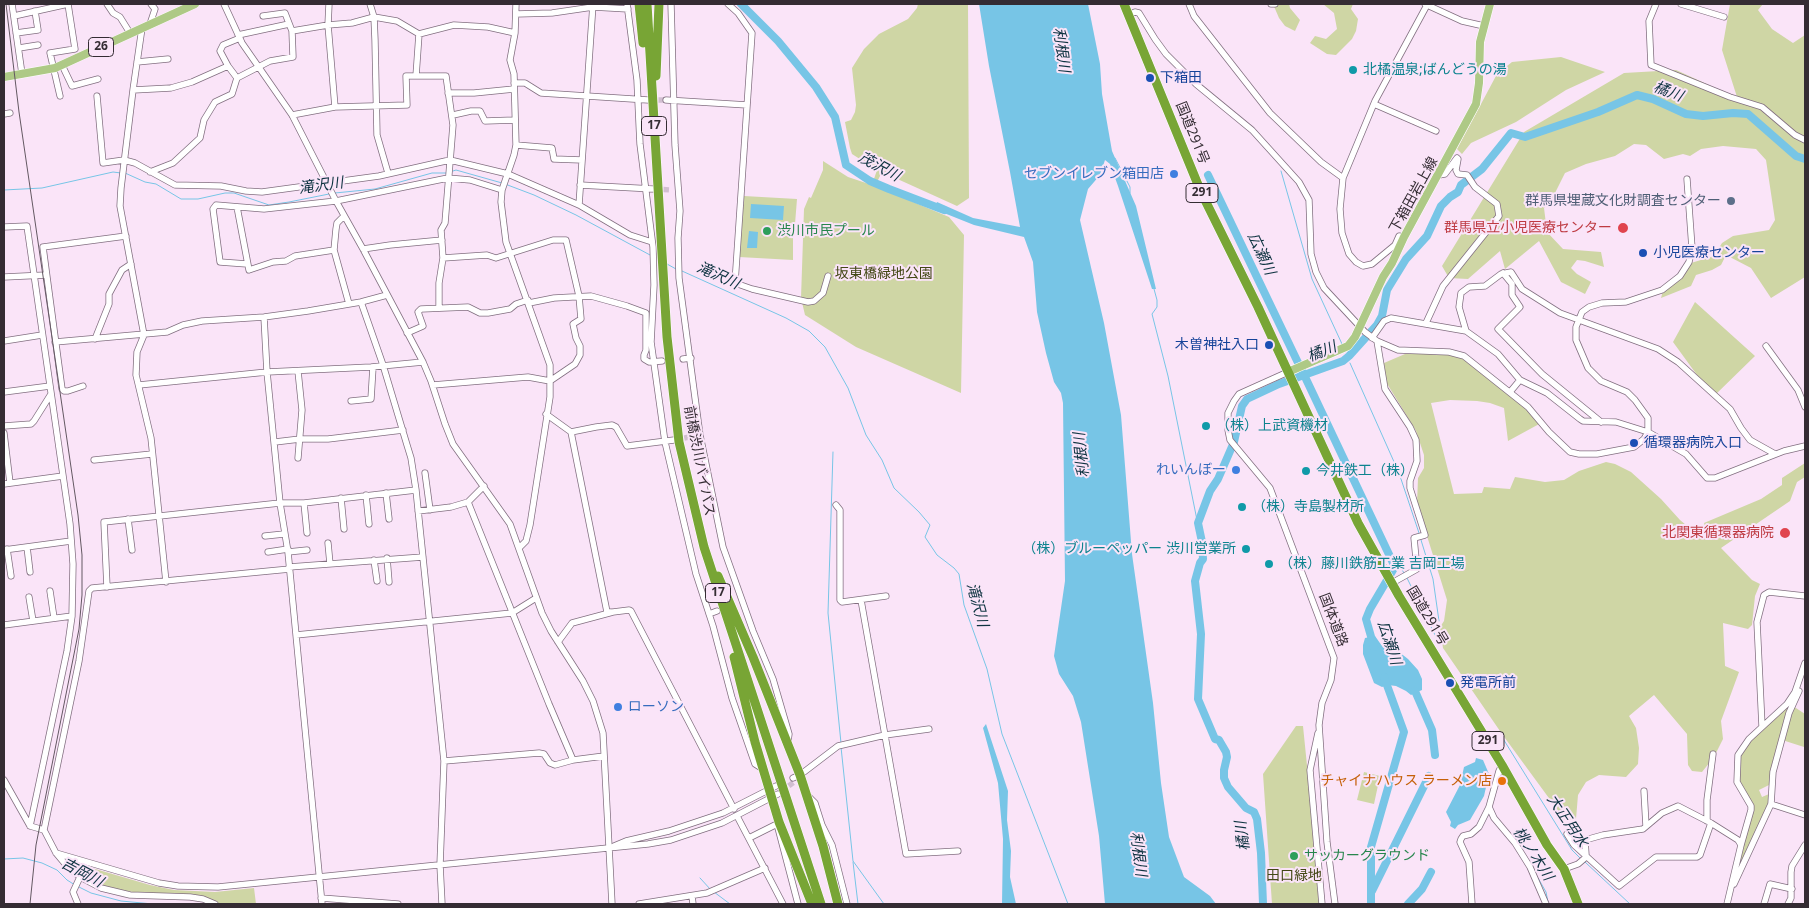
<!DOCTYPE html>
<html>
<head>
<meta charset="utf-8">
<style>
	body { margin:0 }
	#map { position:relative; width:1809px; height:908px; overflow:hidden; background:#fae4f8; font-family:"Noto Sans",sans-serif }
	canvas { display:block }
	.frame { position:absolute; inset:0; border:5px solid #342c33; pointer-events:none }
</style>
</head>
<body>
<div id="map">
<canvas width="1809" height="908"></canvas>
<div class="frame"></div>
</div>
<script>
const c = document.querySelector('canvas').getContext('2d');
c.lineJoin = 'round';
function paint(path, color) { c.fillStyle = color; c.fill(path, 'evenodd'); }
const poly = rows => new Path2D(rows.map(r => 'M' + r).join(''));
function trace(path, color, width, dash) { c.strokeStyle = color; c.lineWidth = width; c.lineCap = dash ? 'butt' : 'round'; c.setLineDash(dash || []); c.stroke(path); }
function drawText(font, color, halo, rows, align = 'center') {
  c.font = font + ' "Noto Sans","Noto Sans JP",sans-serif'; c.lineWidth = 4; c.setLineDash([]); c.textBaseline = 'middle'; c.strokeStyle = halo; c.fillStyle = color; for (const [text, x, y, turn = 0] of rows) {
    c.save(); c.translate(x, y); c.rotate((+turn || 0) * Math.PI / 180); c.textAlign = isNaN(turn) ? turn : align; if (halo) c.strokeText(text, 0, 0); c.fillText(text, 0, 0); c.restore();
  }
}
const green = poly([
	[918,4,968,4,969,198,957,206,882,172,875,186,949,217,964,235,961,393,856,347,805,315,801,298,804,209,809,197,811,198,823,170,823,161,848,177,872,185,877,170,852,154,850,148,845,122,851,120,855,112,856,105,852,68,864,49,879,34,908,19,917,8],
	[1273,4,1289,4,1290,8,1300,20,1295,31,1285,26,1279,18],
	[1323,4,1353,4,1351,9,1358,19,1356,31,1352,39,1336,55,1327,54,1310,43,1315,36,1326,39,1337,29,1334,13],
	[1730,4,1763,4,1758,10,1772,29,1793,43,1805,35,1805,277,1771,298,1751,268,1726,255,1721,265,1712,270,1696,275,1691,286,1661,298,1663,291,1681,279,1691,263,1714,256,1722,243,1733,236,1769,230,1775,220,1766,160,1756,149,1723,146,1701,149,1690,156,1683,154,1664,159,1646,145,1634,144,1615,156,1586,164,1565,173,1552,199,1544,208,1547,232,1563,249,1601,252,1604,267,1585,261,1577,260,1571,268,1577,274,1591,282,1585,294,1561,282,1539,241,1505,269,1500,251,1468,279,1449,278,1442,266,1524,132,1624,73,1676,70,1746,102,1737,97,1722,50],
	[1561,57,1605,72,1566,90,1516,122,1471,143,1462,154,1457,149,1497,74,1512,62],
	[744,196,797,199,795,224,793,224,793,260,739,257],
	[1695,302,1755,356,1713,397,1673,342],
	[1425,352,1449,354,1463,358,1509,394,1541,423,1508,441,1504,408,1490,403,1477,401,1450,400,1431,403,1454,494,1482,493,1484,487,1510,489,1515,477,1545,482,1564,480,1579,471,1606,462,1615,464,1631,472,1661,499,1680,520,1698,535,1709,539,1704,523,1761,499,1782,485,1782,478,1805,463,1805,477,1797,482,1790,501,1721,548,1752,580,1760,584,1755,596,1752,625,1748,629,1723,623,1725,666,1739,672,1721,721,1723,739,1714,757,1702,772,1692,771,1688,765,1687,734,1654,695,1629,716,1636,728,1639,748,1638,764,1626,777,1599,775,1586,782,1578,795,1576,819,1565,820,1502,734,1443,648,1440,627,1444,621,1447,600,1417,504,1418,478,1424,468,1424,455,1416,431,1386,382,1384,363,1405,354],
	[1790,704,1805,714,1804,747,1779,739,1772,768,1771,784,1759,790,1762,797,1769,794,1769,806,1737,875,1742,845,1752,813,1738,780,1739,757,1751,740],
	[1296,726,1303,726,1321,904,1272,904,1263,774],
	[1364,772,1380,776,1374,804,1357,800],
	[68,861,150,885,174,890,215,892,254,888,256,904,219,904,208,899,146,894,107,888,82,875,72,867]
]);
const water = poly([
	[979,4,1088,4,1100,64,1102,94,1112,151,1136,206,1156,289,1152,289,1118,186,1110,164,1105,160,1100,175,1088,189,1080,220,1104,323,1121,415,1132,554,1153,703,1161,783,1169,837,1184,877,1210,896,1216,904,1105,904,1099,836,1081,722,1073,696,1059,674,1054,656,1065,581,1063,403,1061,393,1054,382,1046,353,1037,312,1033,262,1024,237,974,225,934,209,937,202,973,218,1020,227,1010,172,989,66],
	[751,204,784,206,783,220,750,218],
	[749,231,758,232,757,248,747,248],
	[1375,636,1382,646,1394,648,1408,659,1418,670,1422,679,1422,690,1411,695,1406,691,1396,686,1388,685,1382,687,1374,683,1363,654,1363,645,1365,638],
	[986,724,1008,791,1007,820,1011,851,1010,877,1016,904,1002,904,1003,839,998,783,983,728],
	[1476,758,1483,760,1489,774,1484,796,1470,820,1458,825,1455,829,1450,826,1451,822,1446,812,1460,785,1464,767,1475,762]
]);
const stream = poly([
	[1115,158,1130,187,1130,193],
	[453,171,456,170,502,183],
	[1281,171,1312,279,1342,344],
	[125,173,145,182,156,184,181,199,198,199,225,193,234,193,269,205,289,202,329,194],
	[505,184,534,195,576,215,650,255],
	[4,190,42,188,113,172,121,173],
	[335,193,375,189,432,173,446,173],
	[667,264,676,269],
	[682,271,786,318,809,331,825,347,848,388,866,435,882,460,894,488,919,512,930,525,925,537,937,555,954,568,959,574,964,605,987,669,1002,734,1068,904],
	[1154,289,1157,300,1157,307,1152,314,1168,376,1198,525],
	[1350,363,1399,473,1419,533],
	[833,452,828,613,841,743],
	[1421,540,1433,579,1439,621],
	[1394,565,1399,565,1404,573],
	[1407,578,1435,635],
	[1502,737,1572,850,1580,858],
	[841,747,853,861,884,904],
	[4,859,23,858,42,863,57,870,67,880,75,885],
	[853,862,858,904],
	[1585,862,1630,904],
	[700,878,711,890],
	[1538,878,1546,892,1548,902],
	[79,887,91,893,121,901,153,904],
	[714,892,730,904]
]);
const river = poly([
	[741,4,778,41,816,87,835,117,846,165,870,181,889,189,944,210],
	[1208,175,1302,371],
	[1306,379,1394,565,1393,570,1370,609,1366,619,1374,647],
	[1415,691,1432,730,1435,755],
	[1372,891,1429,776],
	[1263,904,1261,853,1257,819,1254,812,1246,808,1228,787,1224,778,1224,770,1227,757,1226,752,1219,740,1215,739,1198,699,1201,634,1195,581,1200,563,1203,559,1202,542,1198,523,1210,491,1218,479,1234,442,1242,406,1247,399,1279,384,1343,361,1349,356,1377,325,1382,316,1387,290,1390,285,1406,259,1427,236,1441,206,1450,197,1458,192,1461,185,1482,169,1511,133,1525,137,1598,112,1637,95,1653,99,1686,114,1703,116,1733,113,1748,114,1796,156,1805,159],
	[1371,904,1371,847,1404,732,1384,677],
	[1408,904,1422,889,1431,872]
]);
const minorTunnel = poly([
	[650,100,666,100],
	[655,189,671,190],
	[676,440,693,436],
	[782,791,794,782]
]);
const minor = poly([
	[12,4,22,74],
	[107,4,113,13,120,17,130,33],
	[224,4,242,43,292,115,336,201,363,249,423,362,431,381,445,424,453,444,510,524,542,613,551,631,583,681,593,701,603,733,612,904],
	[329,4,328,25,335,107],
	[370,4,374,17,375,40,377,135,388,173],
	[516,4,515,33,510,60,514,74,516,145,514,155,502,190,501,202,506,242,550,365,550,397,530,525,526,541,519,548],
	[627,4,637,80,640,144,653,247,654,285,651,342,665,442,696,574,713,626,732,698,755,764,763,769],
	[671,4,675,145,680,211,678,238,679,278,700,435,723,547,753,631,773,679,789,734,788,741],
	[728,4,738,13,752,33,735,283,752,289,808,302,814,301,823,293,828,276],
	[1189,4,1194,16,1270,113,1321,162,1343,178],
	[1271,4,1275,4],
	[1425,4,1462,21,1484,26],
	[1656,4,1649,21,1651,65,1730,97,1762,107,1795,135,1805,140],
	[1681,4,1724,17],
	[516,14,552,13,593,7,628,9],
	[1128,15,1135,12,1139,13,1155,39,1166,54,1196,84,1252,130,1299,182,1309,200,1311,254,1316,272,1324,288,1365,332,1377,341,1398,350,1449,352,1464,356,1528,407,1549,432,1570,452,1579,454,1597,454,1634,447,1644,439,1648,432,1648,418,1635,400,1627,392,1601,381,1588,368,1576,340,1576,327,1582,312,1589,307,1602,303,1626,302,1662,290,1680,276,1689,262,1692,248,1687,179],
	[14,16,68,4,75,49,50,53,60,96],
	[150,24,155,9,151,4],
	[142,28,133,90,121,188,120,206,144,335,137,352,136,375,151,438,166,582],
	[292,31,328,25,352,23,374,17,397,21,419,34,416,76,446,76,453,125,445,223,441,230,443,258,439,283,439,308],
	[16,33,38,30,35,11],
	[419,34,454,25,488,27,515,33],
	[238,35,289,24],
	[19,48,38,45],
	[137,62,168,59],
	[62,65,72,86,98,79],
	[228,66,220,51,223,45,240,38],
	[514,83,525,83,541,93,648,100],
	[133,90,171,88,192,82,228,66,237,78],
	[448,93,474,93,514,89],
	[97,96,103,163,124,160,135,163,175,185,221,186,246,191,262,192,379,176,450,160,508,174,579,205,630,235,652,242],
	[666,100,747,105],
	[1374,104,1436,131],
	[4,114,10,113],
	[292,115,335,107,407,105,406,76,416,76],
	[453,115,471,111,480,111,485,121,515,120],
	[516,145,552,148,554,159,582,160],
	[150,172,173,163,200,138,204,120,215,102,232,94,237,78,270,61,293,57,292,31,285,13,263,16],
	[580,185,653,189],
	[579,205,593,4],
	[237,207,249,270,273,262,286,261,295,256,334,250],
	[344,216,337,223,336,229,334,250,349,304],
	[4,227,27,226,70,524,73,564,72,616,67,651,30,826],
	[1404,237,1399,236,1395,245,1372,264,1363,266,1356,262,1349,254,1342,233,1340,209,1343,178,1375,101,1427,5],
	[363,249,390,245,442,240],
	[247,264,220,262,213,209,216,205,264,209,336,201,448,178,470,180,502,190],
	[1503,273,1512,284,1512,295,1520,307,1498,329,1542,374,1601,422],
	[4,277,46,275],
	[361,302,383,365,407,445,411,458,416,490,444,761,440,865,442,904],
	[529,303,554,298,591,296,627,306,646,313,646,350,644,355,644,359,649,362,662,361],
	[264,317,267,372,280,503,288,552,322,904],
	[1426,323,1443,286,1499,216,1497,204,1475,187,1467,175,1458,174,1456,170,1458,159,1457,158,1445,174,1439,175],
	[1466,331,1459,307,1461,293,1469,287,1485,286,1501,274,1511,272,1522,289,1560,313,1658,349,1678,362,1730,409,1741,428,1750,440,1775,454],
	[407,333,423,326,418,312,421,309,468,307,480,313,488,313,510,309,516,304,528,300],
	[1372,338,1384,321,1391,318,1466,331,1498,354,1520,380,1547,393,1580,419,1583,421,1616,422,1648,432,1686,454,1707,478,1715,478,1784,451,1805,446],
	[95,339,109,304,109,294,122,270,131,264],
	[4,341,42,335],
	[1377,341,1385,389,1410,427,1416,440,1417,461,1410,481,1410,488,1425,535,1414,538,1417,569,1392,583],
	[55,342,167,332,183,325,202,321,264,317,308,311,361,302,387,295],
	[1766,346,1798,390,1805,407],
	[683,359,691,358],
	[298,371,302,410,298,458],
	[1288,372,1239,394,1234,401,1228,413,1228,430,1230,440,1270,488,1334,658,1331,680,1322,703,1319,725,1327,842,1335,904],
	[139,385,267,372,371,367,423,362],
	[433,385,528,377,550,381,575,364,580,355,580,346,576,338,573,324,581,319,579,296,566,240,553,240,496,258,487,255,443,258],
	[83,386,68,391,64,391,62,389,43,247,126,236],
	[4,392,50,386],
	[1510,392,1520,380],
	[351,401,371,399,373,367],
	[546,414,571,432,607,612,611,612],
	[4,426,31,424,34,421,51,394],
	[571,432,596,427,612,425,616,427,627,446,674,440],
	[4,433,10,483],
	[275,442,300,439,328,439,403,430],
	[94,460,152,454],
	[425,473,430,510],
	[4,484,63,476],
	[386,493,389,519],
	[366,495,369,524],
	[341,498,344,529],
	[468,502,549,704,573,760],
	[304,503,307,533],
	[836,505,840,510,840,600,842,602,886,596],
	[418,511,451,507,468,502,484,486],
	[128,519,132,550],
	[265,536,284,534],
	[328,543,330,564],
	[27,547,30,572],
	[7,549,11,576],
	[4,550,71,541],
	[268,552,288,549],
	[288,552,307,550],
	[387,558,389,582],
	[374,560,377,581],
	[289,567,423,557],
	[107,587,104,522,280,503,304,503,416,490],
	[50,591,54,618],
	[29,597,33,621],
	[861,600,906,854,958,851],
	[709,614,717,611],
	[4,625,72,616],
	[296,635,512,613,536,598],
	[558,642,572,623,613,612,629,610,631,611,734,809],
	[1762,726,1757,622,1764,595,1769,592,1805,596],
	[1318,733,1310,770,1322,904],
	[444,761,539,753,544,754,550,763,555,765,573,760,604,756],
	[793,778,800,775,838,746,885,735,929,729],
	[4,780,30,826,44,830],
	[1644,791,1646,826],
	[809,797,815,803,822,825,832,845,847,904],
	[1771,804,1805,815],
	[1489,807,1494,818,1515,843,1530,867,1546,904],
	[737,816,783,904],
	[1707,821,1707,800,1713,754],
	[777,824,798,904],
	[1567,834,1574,845,1619,886,1656,857,1697,857,1700,855,1711,823],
	[749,838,777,824],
	[614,846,626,841,669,831,723,813,776,786],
	[56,853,159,883,178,886,218,887,648,844,671,840,722,823,778,794],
	[1564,869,1578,864,1585,858,1586,855,1585,840,1603,835,1643,829,1662,813,1678,806,1711,823,1738,840,1741,845],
	[1734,884,1771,804,1773,772,1789,713,1799,691],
	[692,896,693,904],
	[321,898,398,904],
	[78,904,73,892,80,877],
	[215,904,203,899,190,897,130,895,101,888,80,877,66,865,56,853,44,830,79,661,89,591,92,588,290,569],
	[639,904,707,893,765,868],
	[1472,904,1469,862,1460,842,1461,839,1463,836,1471,834,1479,827,1489,807,1499,771,1502,765],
	[1727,904,1741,845,1751,810,1751,806,1737,782,1738,755,1749,739,1787,704,1795,692,1805,663],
	[1764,904,1770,884,1792,889],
	[1788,904,1791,898,1791,872,1792,866,1805,845]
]);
const major = poly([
	[4,77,55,68,195,4],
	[1288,372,1348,346,1355,337,1383,277,1392,263,1404,237,1476,104,1479,83,1480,42,1490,4]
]);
const highway = poly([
	[639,4,643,43],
	[647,4,667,337,679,442,704,547,821,904],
	[1124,4,1201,192,1258,307,1358,523,1399,596,1502,765,1547,845,1564,869,1578,904],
	[656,76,659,4],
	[718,576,753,657,800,775,823,846,838,904],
	[734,657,755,742,779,822,812,904]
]);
const rail = poly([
	[6,4,19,112,78,515,82,555,82,595,79,629,36,845,30,904]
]);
const markers = [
	[1353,70,5,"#0f9aa8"],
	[1150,78,5,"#1a4fb4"],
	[1174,174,5,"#3f7fe0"],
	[1731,201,5,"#5c6f8a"],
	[1623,228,6,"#e0444e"],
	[767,231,5,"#2e9e5b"],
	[1643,253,5,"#1a4fb4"],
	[1269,345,5,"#1a4fb4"],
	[1206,426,5,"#0f9aa8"],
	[1634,443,5,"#1a4fb4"],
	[1236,470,5,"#3f7fe0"],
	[1306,471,5,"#0f9aa8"],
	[1242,507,5,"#0f9aa8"],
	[1785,533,6,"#e0444e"],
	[1246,549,5,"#0f9aa8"],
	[1269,564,5,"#0f9aa8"],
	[1450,683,5,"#1a4fb4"],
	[618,707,5,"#3f7fe0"],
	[1502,781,5,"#e8710a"],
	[1294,856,5,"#2e9e5b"]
];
const shields = [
	[101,47,25],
	[654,126,25],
	[1202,193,32],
	[718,593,25],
	[1488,741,32]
];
const shieldNames = [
	["26",101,47],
	["17",654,126],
	["291",1202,193],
	["17",718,593],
	["291",1488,741]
];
const cultureNames = [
	["北橘温泉;ばんどうの湯",1363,70],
	["（株）上武資機材",1216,426],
	["今井鉄工（株）",1316,471],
	["（株）寺島製材所",1252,507],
	["（株）ブルーペッパー 渋川営業所",1236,549,"right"],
	["（株）藤川鉄筋工業 吉岡工場",1279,564]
];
const transitNames = [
	["下箱田",1160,78],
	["小児医療センター",1653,253],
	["木曽神社入口",1259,345,"right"],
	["循環器病院入口",1644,443],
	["発電所前",1460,683]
];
const streetNames = [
	["国道291号",1192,133,68],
	["下箱田岩上線",1414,195,-61],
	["前橋渋川バイパス",699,461,79],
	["国道291号",1427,616,59],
	["国体道路",1333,620,69]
];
const shopNames = [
	["セブンイレブン箱田店",1164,174],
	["れいんぼー",1226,470],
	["ローソン",628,707,"left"]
];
const serviceNames = [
	["群馬県埋蔵文化財調査センター",1721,201]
];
const healthNames = [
	["群馬県立小児医療センター",1612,228],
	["北関東循環器病院",1774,533]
];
const leisureNames = [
	["渋川市民プール",777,231],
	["サッカーグラウンド",1304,856]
];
const parkNames = [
	["坂東橋緑地公園",884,274],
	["田口緑地",1294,876]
];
const foodNames = [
	["チャイナハウス ラーメン店",1492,781]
];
const waterNames = [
	["利根川",1061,50,82],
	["橘川",1668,92,21],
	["茂沢川",879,167,28],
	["滝沢川",321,186,-8],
	["広瀬川",1261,254,65],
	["滝沢川",718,276,24],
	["橘川",1322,352,-22],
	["利根川",1082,455,-96],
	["滝沢川",977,605,75],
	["広瀬川",1389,643,72],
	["大正用水",1567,821,56],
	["橘川",1243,836,-97],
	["利根川",1138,854,83],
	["桃ノ木川",1533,854,57],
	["吉岡川",82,873,28]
];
paint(green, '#cfd6a5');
paint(water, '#77c5e6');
trace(stream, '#77c5e6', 1);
trace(river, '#77c5e6', 8);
trace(minorTunnel, '#d2bfd1', 5.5, [5.5, 3]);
trace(minor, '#826f80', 7);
trace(major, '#fff', 9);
trace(highway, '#fff', 10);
trace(minor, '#fff', 5.5);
trace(major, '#aec986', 8);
trace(highway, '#78a535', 9);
trace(rail, '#635862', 1);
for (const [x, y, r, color] of markers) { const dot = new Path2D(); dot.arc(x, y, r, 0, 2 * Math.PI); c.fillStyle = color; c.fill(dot); trace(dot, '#fae4f8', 2); }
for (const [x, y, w] of shields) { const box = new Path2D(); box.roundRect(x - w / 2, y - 9.5, w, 19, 4); c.fillStyle = '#fae4f8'; c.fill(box); trace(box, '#342c33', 1); }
drawText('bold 12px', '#342c33', null, shieldNames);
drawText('14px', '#0d838f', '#fae4f8', cultureNames, 'left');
drawText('14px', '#164399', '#fae4f8', transitNames, 'left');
drawText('14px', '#342c33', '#fae4f8', streetNames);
drawText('14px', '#366cbe', '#fae4f8', shopNames, 'right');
drawText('14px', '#4e5e75', '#fae4f8', serviceNames, 'right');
drawText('14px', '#be3a42', '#fae4f8', healthNames, 'right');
drawText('14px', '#27864d', '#fae4f8', leisureNames, 'left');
drawText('14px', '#424714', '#fae4f8', parkNames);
drawText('14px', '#c56008', '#fae4f8', foodNames, 'right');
drawText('italic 15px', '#0e3341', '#fae4f8', waterNames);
</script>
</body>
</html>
